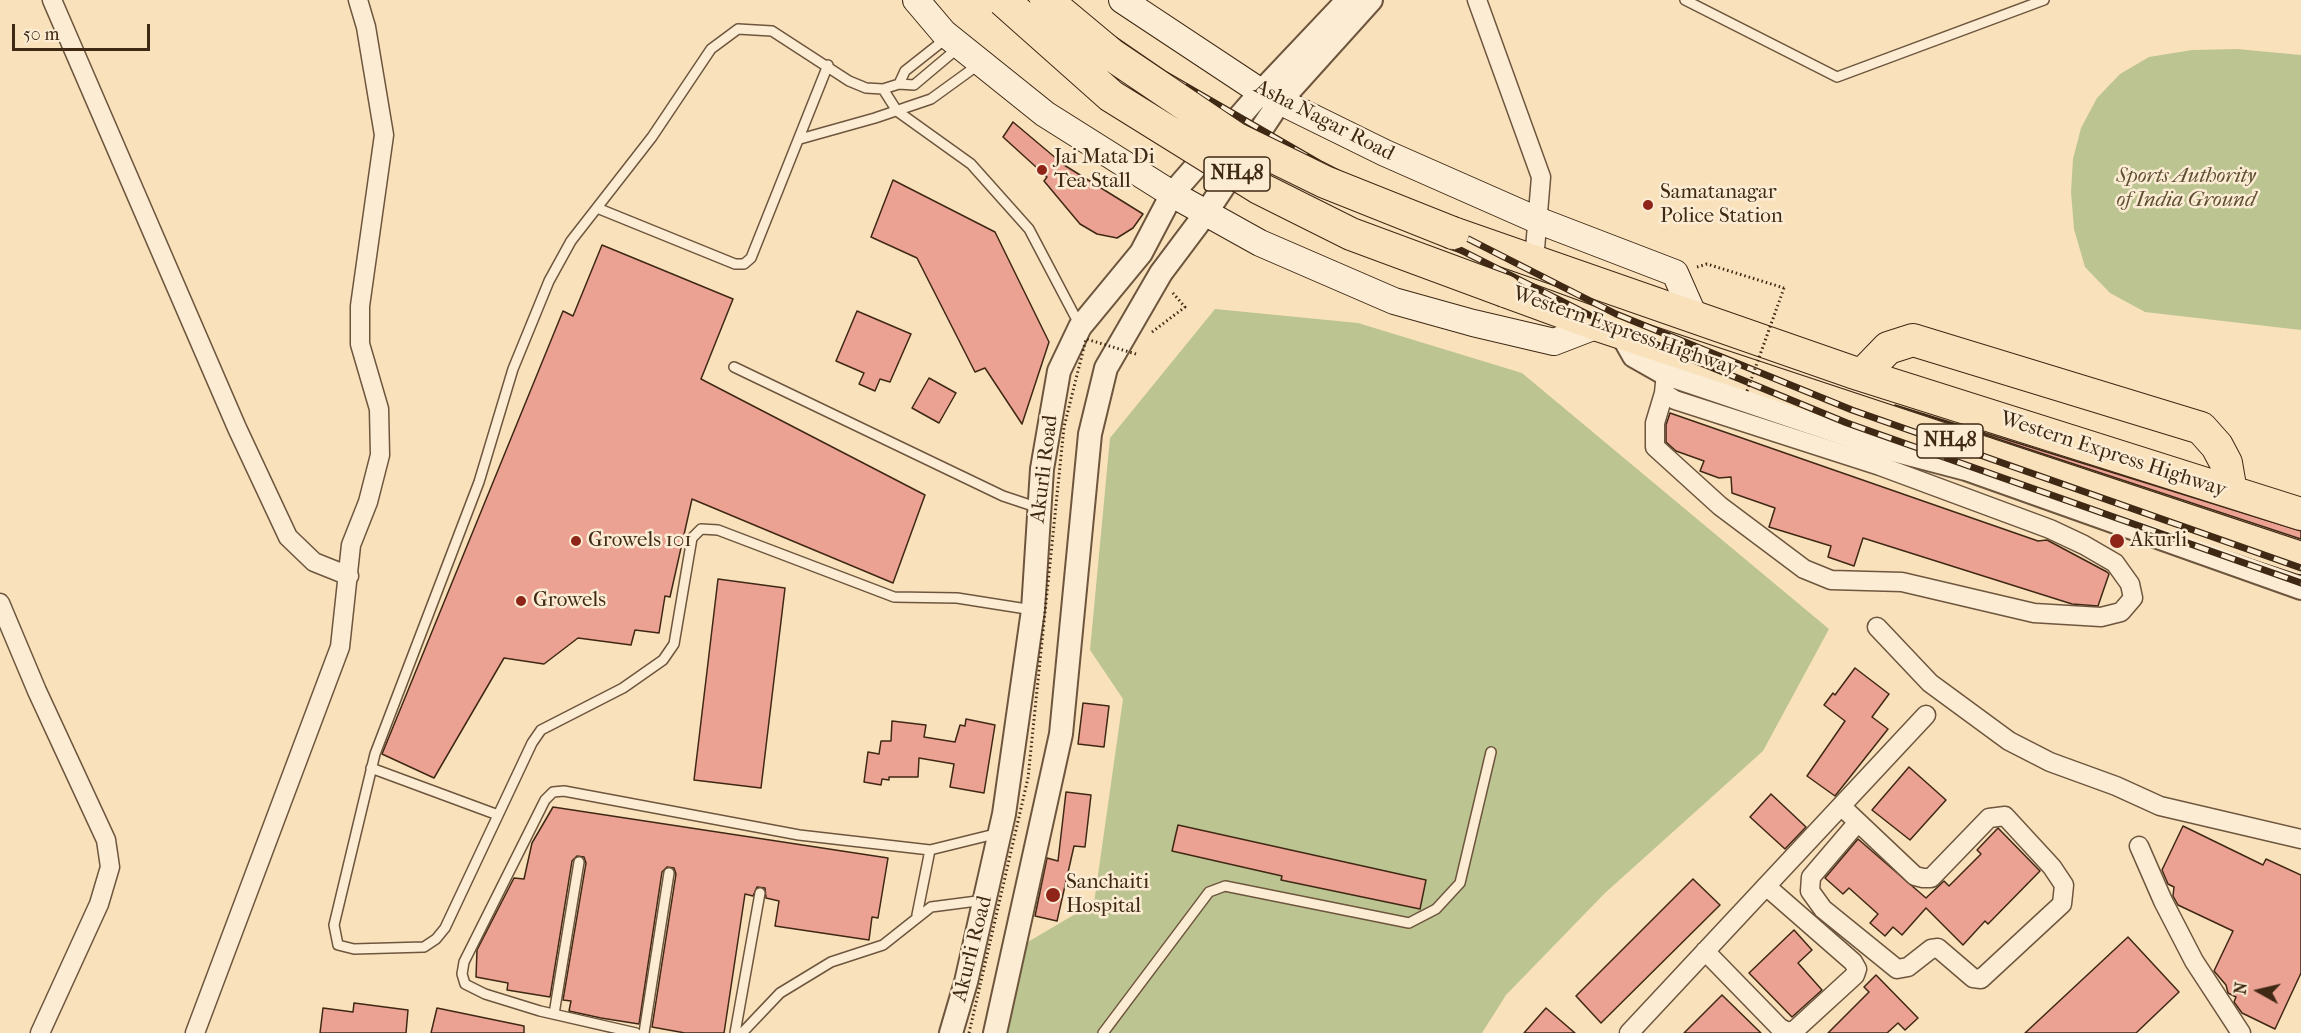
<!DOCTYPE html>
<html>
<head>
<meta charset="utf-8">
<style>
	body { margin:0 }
	#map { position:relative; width:2301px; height:1033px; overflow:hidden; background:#f9e2bb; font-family:"IM FELL French Canon",serif }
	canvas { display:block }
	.north { position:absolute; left:2229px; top:961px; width:60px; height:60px; -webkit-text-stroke:4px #fbecd3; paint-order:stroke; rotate:278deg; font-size:16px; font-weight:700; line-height:24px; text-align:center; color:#3f2814 }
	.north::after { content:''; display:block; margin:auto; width:21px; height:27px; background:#3f2814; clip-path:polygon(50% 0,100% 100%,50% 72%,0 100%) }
	.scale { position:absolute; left:12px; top:24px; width:138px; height:27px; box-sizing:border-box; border:3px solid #3f2814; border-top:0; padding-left:8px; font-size:18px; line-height:21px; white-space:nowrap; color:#3f2814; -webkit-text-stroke:4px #fbecd3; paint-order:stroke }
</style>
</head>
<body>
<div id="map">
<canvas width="2301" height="1033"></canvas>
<div class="north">N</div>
<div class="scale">50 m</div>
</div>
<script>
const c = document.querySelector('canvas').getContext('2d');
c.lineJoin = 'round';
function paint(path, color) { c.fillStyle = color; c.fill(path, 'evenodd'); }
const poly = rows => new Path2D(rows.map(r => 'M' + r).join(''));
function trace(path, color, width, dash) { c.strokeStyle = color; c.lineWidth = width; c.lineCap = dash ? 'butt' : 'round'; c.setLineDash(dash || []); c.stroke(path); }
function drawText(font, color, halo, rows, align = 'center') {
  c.font = font + ' "IM FELL French Canon",serif'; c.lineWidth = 5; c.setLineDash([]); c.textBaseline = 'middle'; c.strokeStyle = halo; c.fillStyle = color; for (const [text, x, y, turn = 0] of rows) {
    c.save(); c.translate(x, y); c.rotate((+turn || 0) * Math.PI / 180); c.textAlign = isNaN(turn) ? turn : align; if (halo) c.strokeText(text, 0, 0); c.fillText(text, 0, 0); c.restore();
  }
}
const green = poly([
	[2237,49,2301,55,2301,330,2145,312,2110,293,2085,267,2074,229,2071,192,2073,159,2081,128,2097,98,2120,74,2149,57,2192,50],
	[1215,309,1358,323,1522,373,1829,629,1763,751,1605,893,1506,995,1482,1033,1002,1033,1021,946,1094,903,1123,699,1090,650,1110,438]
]);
const building = poly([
	[1013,122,1064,165,1143,214,1133,228,1117,238,1097,234,1080,224,1044,181,1047,177,1003,137,1013,122],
	[893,180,995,232,1049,342,1022,424,985,368,975,372,917,258,871,237,893,180],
	[602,245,733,299,701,379,925,495,893,583,692,499,670,597,665,596,659,633,635,630,631,645,578,638,544,664,504,658,434,778,382,754,563,311,573,316,602,245],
	[857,311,911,334,890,382,880,379,875,391,859,384,864,373,836,361,857,311],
	[929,378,956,393,939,423,912,408,929,378],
	[1895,405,2301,531,2301,539,1895,405],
	[1670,413,2038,541,2047,540,2107,572,2109,574,2098,606,2072,604,1863,538,1854,566,1828,557,1831,546,1769,527,1775,508,1732,493,1731,477,1719,478,1700,471,1704,461,1676,451,1666,442,1666,425,1670,413],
	[718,579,785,588,761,788,694,780,718,579],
	[1855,668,1889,694,1872,717,1888,729,1835,796,1807,776,1845,721,1824,705,1833,693,1835,695,1855,668],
	[1083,703,1109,706,1104,747,1078,744,1083,703],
	[966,719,995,725,984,793,950,787,954,764,919,758,918,777,889,777,889,780,882,779,881,785,864,782,868,752,879,754,881,741,891,741,892,721,926,725,924,737,955,742,960,725,965,726,966,719],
	[1909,767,1946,800,1910,840,1872,810,1909,767],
	[1066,792,1091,795,1085,847,1074,846,1057,921,1035,916,1047,858,1058,861,1066,792],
	[1771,794,1806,827,1785,849,1750,817,1771,794],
	[553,807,888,858,878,918,872,917,869,940,775,926,779,901,766,898,765,888,757,887,753,896,745,894,724,1033,685,1033,652,1027,676,874,674,868,667,867,662,872,639,1024,601,1018,569,1011,571,1001,563,1000,586,863,584,857,577,856,572,861,550,997,507,990,508,983,476,977,477,950,514,878,524,879,532,843,553,807],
	[1178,825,1426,880,1420,909,1281,880,1282,876,1172,851,1178,825],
	[2183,826,2263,865,2266,859,2301,875,2301,973,2275,1029,2242,1013,2234,1002,2236,997,2228,993,2226,985,2214,971,2233,931,2178,905,2173,896,2174,887,2168,884,2162,870,2183,826],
	[1998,828,2040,871,1988,924,1985,921,1963,945,1926,908,1902,935,1893,927,1885,936,1870,923,1878,914,1849,888,1843,894,1825,878,1858,839,1926,898,1944,881,1949,886,1981,854,1977,850,1998,828],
	[1693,879,1720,905,1601,1023,1576,996,1693,879],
	[1794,930,1812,950,1798,963,1822,990,1792,1017,1749,973,1794,930],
	[2128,937,2179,992,2136,1033,2025,1033,2128,937],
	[1876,975,1918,1018,1905,1030,1898,1023,1887,1033,1828,1033,1869,992,1864,987,1876,975],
	[1722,995,1761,1033,1684,1033,1722,995],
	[354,1003,408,1010,406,1033,320,1033,323,1008,353,1012,354,1003],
	[437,1008,524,1026,524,1033,431,1033,437,1008],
	[1546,1008,1575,1033,1524,1033,1546,1008]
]);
const path = poly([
	[1697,267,1707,264,1784,288],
	[1152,332,1185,307,1172,292]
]);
const service = poly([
	[1685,0,1837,77,2044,0],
	[948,37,905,71,899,84,883,89,866,88,849,81,772,31,738,29,711,49,652,137,571,241,549,281,513,369,479,482,375,754,334,925,338,945,354,949,424,947,436,939,445,928,532,743,541,730,623,688,663,660,674,644,692,538,701,529,718,530,894,597,957,598,1033,610],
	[899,84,914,85,958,48],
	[883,89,897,111,971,164,1029,229,1079,324],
	[800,139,875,118,931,99,978,65],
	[597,208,735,264,744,264,751,258,828,65],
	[734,367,1003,496,1039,508],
	[371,768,498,815],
	[917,915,930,850],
	[554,1014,579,862],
	[636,1033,540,1011,485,994,465,984,462,974,464,962,545,800,553,792,564,791,799,835,930,850,999,833],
	[644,1033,669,873],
	[735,1033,760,893],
	[742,1033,780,993,831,962,883,945,931,907,985,900],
	[1103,1033,1209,892,1225,886,1409,923,1436,909,1460,883,1491,752]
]);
const minor = poly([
	[52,0,237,428,288,537,314,562,349,576],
	[1477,0,1541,177,1534,261],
	[1665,383,1664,393,1675,400,1880,466,1883,457],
	[1664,393,1655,423,1655,447,1720,506,1804,569,1831,580,1902,582,2034,613,2101,617,2121,612,2133,598,2130,584,2115,563,2084,545,2050,529,1880,466],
	[0,603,37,691,106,840,110,867,99,904,40,1033],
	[1877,627,1930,683,2009,741,2050,762,2116,786,2160,806,2301,839],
	[1841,806,1915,876,1923,878,1931,878,1989,818,2005,816,2052,867,2064,885,2062,904,1981,979,1973,978,1938,948,1931,949,1908,967,1897,969,1823,909,1810,891,1811,877,1858,822],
	[2139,846,2163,901,2194,961,2241,1033],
	[1705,951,1780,1028,1788,1032,1795,1030,1855,975,1857,969,1853,962,1766,886],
	[195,1033,340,647,351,545,368,502,380,455,379,409,360,344,360,306,384,135,366,27,358,0],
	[1629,1033,1926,715]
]);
const tertiary = poly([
	[1621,333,1634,356,1664,373,1886,448,1966,469,2301,588],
	[951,1033,966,982,1004,814,1033,610,1042,469,1059,371,1080,327,1141,253,1172,194,1261,92,1348,0],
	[995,1033,1061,734,1090,434,1106,368,1161,273,1206,213,1280,101,1371,0]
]);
const secondary = poly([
	[916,0,944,33,1045,114,1172,194,1260,243,1394,301,1473,323,1554,342,1598,325],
	[1122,0,1261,92,1385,153,1537,220,1675,273,1694,316]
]);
const trunk = poly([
	[1453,233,1852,372,2301,514],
	[1505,291,1598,325,2301,558],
	[1862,375,1888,348,1913,340,2201,428,2217,446,2226,463,2231,492]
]);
const rail = poly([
	[1034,0,1156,85,1312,175,1611,326,1847,423,2301,583],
	[1057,0,1163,73,1319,163,1616,314,1852,410,2301,568]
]);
const pathBridge = poly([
	[1747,391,1784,288],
	[969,1033,1028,778,1064,427,1086,339,1136,354]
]);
const trunkBridge = poly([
	[1003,0,1111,96,1259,188,1351,234,1505,291],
	[1046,0,1112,55,1235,138,1325,182,1453,233]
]);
const markers = [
	[1042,170,6,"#8f2418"],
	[1648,205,6,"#8f2418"],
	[576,541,6,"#8f2418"],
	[2117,541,8,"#8f2418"],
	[521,601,6,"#8f2418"],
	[1053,895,8,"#8f2418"]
];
const shields = [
	[1237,174,66],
	[1950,441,66]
];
const shieldNames = [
	["NH48",1237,174],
	["NH48",1950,441]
];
const streetNames = [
	["Asha Nagar Road",1324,121,27],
	["Western Express Highway",1625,332,19],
	["Western Express Highway",2113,455,18],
	["Akurli Road",1045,469,-83],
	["Akurli Road",973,949,-76]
];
const poiNames = [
	["Jai Mata Di",1054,158],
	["Tea Stall",1054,182],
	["Samatanagar",1660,193],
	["Police Station",1660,217],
	["Growels 101",588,541],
	["Akurli",2130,541],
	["Growels",533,601],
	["Sanchaiti",1066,883],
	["Hospital",1066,907]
];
const parkNames = [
	["Sports Authority",2186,177],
	["of India Ground",2186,201]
];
paint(green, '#bcc491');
paint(building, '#eca293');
trace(building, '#3f2814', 1.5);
trace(service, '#6e563e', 12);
trace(minor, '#6e563e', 21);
trace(tertiary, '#6e563e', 26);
trace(secondary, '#3f2814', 28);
trace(trunk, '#3f2814', 34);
trace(path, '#3f2814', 3, [1.5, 3]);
trace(service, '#fbecd3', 9);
trace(minor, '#fbecd3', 18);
trace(tertiary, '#fbecd3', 22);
trace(secondary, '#fbecd3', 26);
trace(trunk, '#f9e2bb', 32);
trace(rail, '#3f2814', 7);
trace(rail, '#fbecd3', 4.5, [14]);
trace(trunkBridge, '#3f2814', 34, []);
trace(pathBridge, '#3f2814', 3, [1.5, 3]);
trace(trunkBridge, '#f9e2bb', 32);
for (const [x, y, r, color] of markers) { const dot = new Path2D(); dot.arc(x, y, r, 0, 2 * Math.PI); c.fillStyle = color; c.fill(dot); trace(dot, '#fbecd3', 2); }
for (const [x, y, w] of shields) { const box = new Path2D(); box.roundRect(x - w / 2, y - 17, w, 34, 4.5); c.fillStyle = '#fbecd3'; c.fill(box); trace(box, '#3f2814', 1.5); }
drawText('bold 20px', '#3f2814', null, shieldNames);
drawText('21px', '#3f2814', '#fbecd3', streetNames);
drawText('21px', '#3f2814', '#fbecd3', poiNames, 'left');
drawText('italic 21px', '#5e4f33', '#fbecd3', parkNames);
</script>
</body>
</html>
